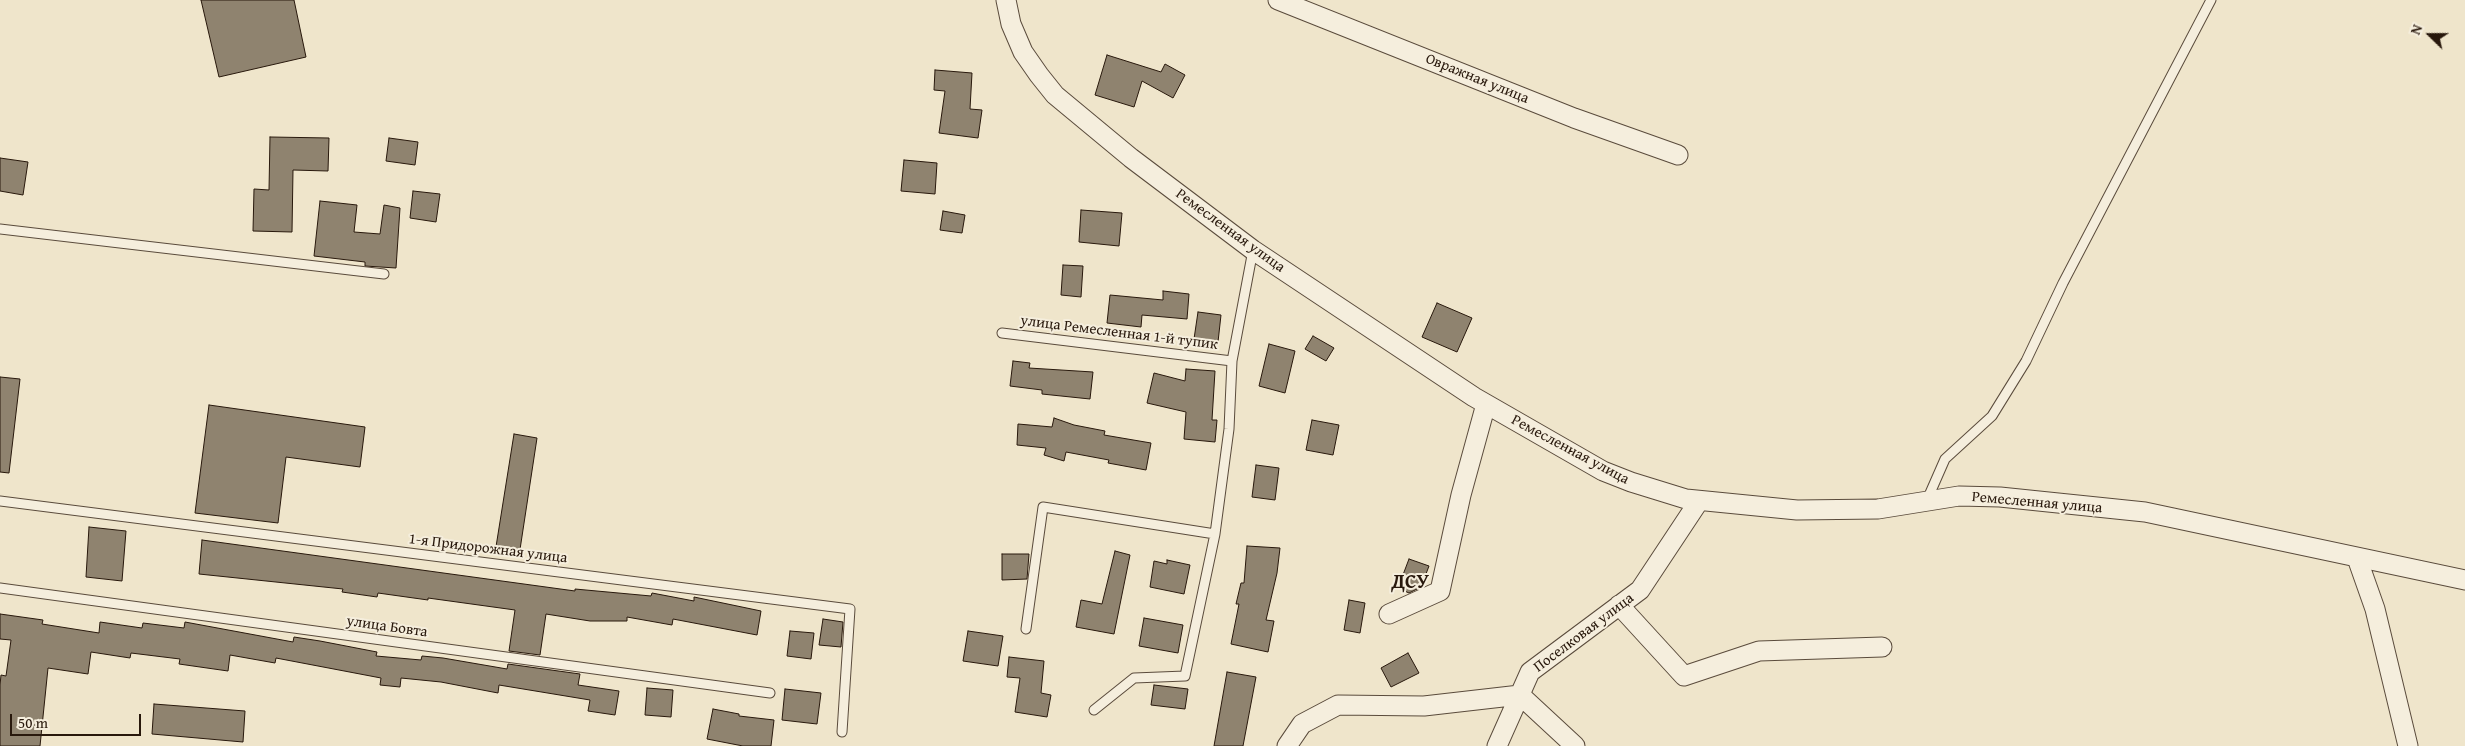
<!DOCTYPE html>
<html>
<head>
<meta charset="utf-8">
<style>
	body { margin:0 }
	#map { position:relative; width:2465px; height:746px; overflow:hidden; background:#efe5cb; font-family:"Gentium Book Plus",serif }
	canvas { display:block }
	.north { position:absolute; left:2405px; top:10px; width:50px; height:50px; -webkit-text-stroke:4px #f5eedd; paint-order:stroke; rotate:292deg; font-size:14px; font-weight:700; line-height:20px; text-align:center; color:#28180c }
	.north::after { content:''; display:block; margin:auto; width:18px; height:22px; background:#28180c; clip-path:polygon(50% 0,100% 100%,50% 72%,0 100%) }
	.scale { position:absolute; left:10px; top:714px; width:131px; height:22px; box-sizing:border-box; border:2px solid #28180c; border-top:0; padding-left:6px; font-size:15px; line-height:18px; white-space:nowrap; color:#28180c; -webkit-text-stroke:4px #f5eedd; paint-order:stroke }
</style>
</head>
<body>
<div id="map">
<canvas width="2465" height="746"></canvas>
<div class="north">N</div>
<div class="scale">50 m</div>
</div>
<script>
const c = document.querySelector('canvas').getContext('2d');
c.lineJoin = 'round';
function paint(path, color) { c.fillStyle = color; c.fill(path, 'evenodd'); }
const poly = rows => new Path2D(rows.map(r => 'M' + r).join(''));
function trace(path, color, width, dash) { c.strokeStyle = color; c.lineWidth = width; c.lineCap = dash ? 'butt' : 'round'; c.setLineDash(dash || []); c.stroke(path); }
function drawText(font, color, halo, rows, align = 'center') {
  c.font = font + ' "Gentium Book Plus",serif'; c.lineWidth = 4; c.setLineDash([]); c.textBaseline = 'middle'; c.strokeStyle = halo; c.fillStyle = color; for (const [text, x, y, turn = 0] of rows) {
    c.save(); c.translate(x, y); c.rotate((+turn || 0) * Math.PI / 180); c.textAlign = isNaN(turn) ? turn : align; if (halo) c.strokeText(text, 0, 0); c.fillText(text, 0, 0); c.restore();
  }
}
const building = poly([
	[201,0,294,0,306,57,219,77,201,0],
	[1107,55,1161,72,1165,64,1185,75,1173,98,1142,81,1134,107,1095,95,1107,55],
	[935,70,972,73,970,109,982,110,978,138,939,133,945,91,934,90,935,70],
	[270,137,329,138,328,171,293,170,292,232,253,231,254,189,269,190,270,137],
	[389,138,418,142,415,165,386,161,389,138],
	[0,158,28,162,23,195,0,191,0,158],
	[904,160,937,163,935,194,901,191,904,160],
	[413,191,440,194,436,222,410,218,413,191],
	[320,201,357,205,354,232,380,234,384,205,400,208,396,268,365,266,365,262,314,256,320,201],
	[1081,210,1122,213,1119,246,1079,242,1081,210],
	[943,211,965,215,962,233,940,230,943,211],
	[1063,265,1083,266,1081,297,1061,295,1063,265],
	[1163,291,1189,294,1187,319,1142,315,1141,327,1107,323,1110,295,1163,300,1163,291],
	[1437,303,1472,318,1457,352,1422,337,1437,303],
	[1198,312,1221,315,1218,342,1194,339,1198,312],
	[1313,336,1334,348,1326,361,1305,349,1313,336],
	[1269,344,1295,351,1285,393,1259,386,1269,344],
	[1013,361,1030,363,1029,368,1093,372,1090,399,1042,394,1042,390,1010,386,1013,361],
	[1186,369,1215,371,1212,420,1217,420,1215,442,1184,439,1186,412,1147,403,1154,373,1185,381,1186,369],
	[0,377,20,379,9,473,0,472,0,377],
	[209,405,365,427,360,467,286,457,278,523,195,513,209,405],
	[1054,418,1074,425,1105,431,1104,435,1151,443,1146,470,1108,463,1109,460,1066,452,1064,461,1044,455,1046,448,1017,445,1018,424,1052,427,1054,418],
	[1312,420,1339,425,1333,455,1306,450,1312,420],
	[514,434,537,438,519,556,495,553,514,434],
	[1256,465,1279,468,1275,500,1252,497,1256,465],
	[89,527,126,531,122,581,86,577,89,527],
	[202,540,575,591,575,589,651,596,652,593,694,601,694,597,761,611,757,635,673,619,672,625,627,617,627,621,590,621,546,614,540,655,509,651,515,610,428,598,428,600,378,593,377,597,342,592,343,589,199,574,202,540],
	[1247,546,1280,548,1277,573,1266,620,1274,621,1268,652,1231,644,1239,604,1236,604,1241,583,1244,583,1247,546],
	[1115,551,1130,555,1114,634,1076,627,1081,600,1102,604,1115,551],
	[1002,554,1029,554,1027,579,1002,580,1002,554],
	[1409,559,1429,566,1421,587,1409,593,1398,588,1409,559],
	[1167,560,1190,565,1184,594,1150,587,1154,561,1167,564,1167,560],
	[1349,600,1365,603,1360,633,1344,630,1349,600],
	[0,614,43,620,42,624,99,633,100,622,142,628,143,623,184,628,185,622,293,642,294,637,320,641,377,652,376,656,421,660,422,656,443,658,507,669,508,664,580,674,578,685,619,691,615,715,588,711,590,700,499,685,498,693,441,682,401,678,400,687,380,685,381,678,276,658,275,663,230,655,228,671,179,664,180,659,131,653,130,658,91,652,88,674,48,668,40,746,0,746,0,685,1,675,6,676,11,640,0,639,0,614],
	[1144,618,1183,625,1178,653,1139,646,1144,618],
	[823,619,843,622,841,647,819,645,823,619],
	[790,631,814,633,811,659,787,656,790,631],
	[968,631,1003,636,998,666,963,661,968,631],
	[1408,653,1419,673,1391,687,1381,668,1408,653],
	[1009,657,1044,661,1041,693,1051,695,1047,717,1015,712,1020,678,1007,677,1009,657],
	[1227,672,1256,677,1243,746,1214,746,1227,672],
	[1154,685,1188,689,1185,709,1151,705,1154,685],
	[647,688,673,690,671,717,645,715,647,688],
	[785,689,821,693,817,724,782,720,785,689],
	[154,704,245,711,243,742,152,734,154,704],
	[713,709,739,714,739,716,774,720,771,746,743,746,707,739,713,709]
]);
const service = poly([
	[0,229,384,274],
	[1002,333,1232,361,1253,250],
	[1927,500,1945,459,1992,416,2026,361,2063,283,2211,0],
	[0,501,850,609,842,732],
	[0,588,770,693],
	[1026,629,1043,507,1215,534,1229,429,1232,361],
	[1094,710,1134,678,1185,676,1215,534]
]);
const minor = poly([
	[1006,0,1011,24,1023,52,1039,75,1055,95,1131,158,1253,250,1474,397,1603,471,1631,482,1686,499,1797,510,1878,509,1959,496,2000,497,2145,512,2465,580],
	[1278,0,1574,118,1678,155],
	[2357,558,2375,609,2408,746],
	[1619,605,1684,676,1759,651,1882,647],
	[1389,614,1440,591,1461,495,1486,404],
	[1287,746,1302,724,1338,705,1424,706,1520,695,1575,746],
	[1497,746,1530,672,1640,590,1699,501]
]);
const streetNames = [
	["Овражная улица",1477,79,22],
	["Ремесленная улица",1230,231,36],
	["улица Ремесленная 1-й тупик",1119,333,7],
	["Ремесленная улица",1570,450,28],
	["Ремесленная улица",2037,503,5],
	["1-я Придорожная улица",488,549,7],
	["улица Бовта",387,627,8],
	["Поселковая улица",1584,633,-37]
];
const districtNames = [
	["ДСУ",1410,583]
];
paint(building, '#8f836f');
trace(building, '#28180c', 1);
trace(service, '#5a4b3c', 11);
trace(minor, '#5a4b3c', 21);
trace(service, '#f5eedd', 9);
trace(minor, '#f5eedd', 19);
drawText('15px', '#28180c', '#f5eedd', streetNames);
drawText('bold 20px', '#28180c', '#f5eedd', districtNames);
</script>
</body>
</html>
